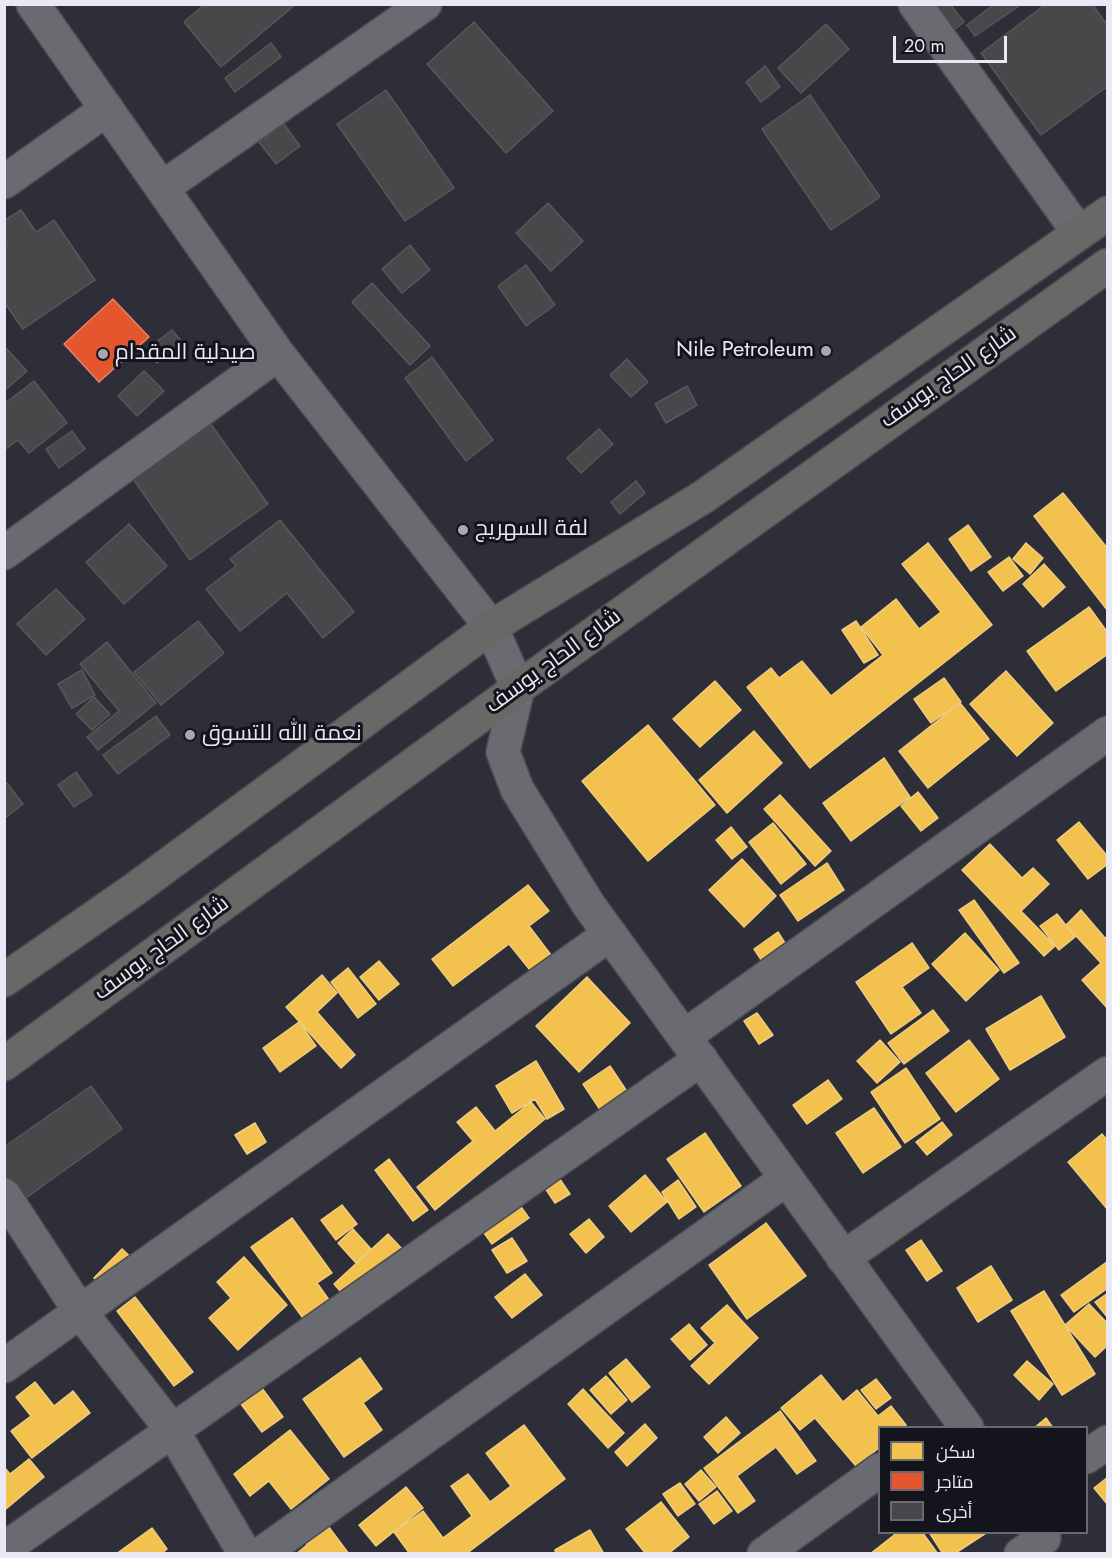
<!DOCTYPE html>
<html>
<head>
<meta charset="utf-8">
<style>
	body { margin:0 }
	#map { position:relative; width:1112px; height:1558px; overflow:hidden; background:#2e2e38; font-family:Jost,Cairo,sans-serif }
	canvas { display:block }
	.frame { position:absolute; inset:0; border:6px solid #e9e9f5; pointer-events:none }
	.legend { position:absolute; left:878px; top:1426px; width:210px; height:108px; box-sizing:border-box; background:#14141c; border:2px solid #696973; margin:0; padding:8px 10px; list-style:none; font-size:18px; color:#e9e9f5 }
	.legend li { display:flex; align-items:center; gap:12px; height:30px }
	.legend b { width:30px; border:2px solid #696973 }
	.scale { position:absolute; left:893px; top:36px; width:114px; height:27px; box-sizing:border-box; border:3px solid #e9e9f5; border-top:0; padding-left:8px; font-size:18px; line-height:21px; white-space:nowrap; color:#e9e9f5; -webkit-text-stroke:4px #14141c; paint-order:stroke }
</style>
</head>
<body>
<div id="map">
<canvas width="1112" height="1558"></canvas>
<div class="frame"></div>
<ul class="legend">
<li><b style="height:16px;background:#f2c14e"></b>سكن</li>
<li><b style="height:16px;background:#e4572e"></b>متاجر</li>
<li><b style="height:16px;background:#4a474a"></b>أخرى</li>
</ul>
<div class="scale">20 m</div>
</div>
<script>
const c = document.querySelector('canvas').getContext('2d');
c.lineJoin = 'round';
function paint(path, color) { c.fillStyle = color; c.fill(path, 'evenodd'); }
const poly = rows => new Path2D(rows.map(r => 'M' + r).join(''));
function trace(path, color, width, dash) { c.strokeStyle = color; c.lineWidth = width; c.lineCap = dash ? 'butt' : 'round'; c.setLineDash(dash || []); c.stroke(path); }
function drawText(font, color, halo, rows, align = 'center') {
  c.font = font + ' Jost,Cairo,sans-serif'; c.lineWidth = 6; c.setLineDash([]); c.textBaseline = 'middle'; c.strokeStyle = halo; c.fillStyle = color; for (const [text, x, y, turn = 0] of rows) {
    c.save(); c.translate(x, y); c.rotate((+turn || 0) * Math.PI / 180); c.textAlign = isNaN(turn) ? turn : align; if (halo) c.strokeText(text, 0, 0); c.fillText(text, 0, 0); c.restore();
  }
}
const homes = poly([
	[1063,493,1108,549,1108,611,1034,516,1063,493],
	[968,525,991,557,971,571,949,539,968,525],
	[928,543,992,625,810,768,747,687,771,668,779,678,802,661,831,696,883,655,861,627,896,599,919,629,941,612,902,564,928,543],
	[1026,543,1043,558,1030,574,1013,559,1026,543],
	[1009,557,1023,576,1003,591,988,572,1009,557],
	[1044,564,1065,587,1043,607,1023,584,1044,564],
	[1089,607,1108,633,1108,654,1056,691,1027,651,1089,607],
	[856,621,878,655,864,663,842,630,856,621],
	[1006,671,1053,723,1017,756,970,704,1006,671],
	[944,678,961,702,931,723,914,699,944,678],
	[715,681,741,710,700,747,673,719,715,681],
	[960,703,989,739,928,788,899,751,960,703],
	[648,725,715,805,648,861,582,781,648,725],
	[754,731,782,763,727,813,699,780,754,731],
	[884,758,910,797,851,841,823,803,884,758],
	[918,792,938,818,921,831,901,806,918,792],
	[780,795,831,851,815,866,764,809,780,795],
	[1079,822,1108,857,1108,864,1088,879,1057,840,1079,822],
	[773,823,806,864,781,884,749,842,773,823],
	[731,827,747,847,732,859,716,840,731,827],
	[990,844,1022,878,1033,868,1049,884,1021,911,1055,946,1044,956,962,870,990,844],
	[742,859,776,896,744,927,709,890,742,859],
	[827,863,844,890,798,921,780,895,827,863],
	[528,885,549,911,529,926,551,955,530,970,509,944,453,986,432,959,528,885],
	[974,900,1019,963,1004,973,959,910,974,900],
	[1081,910,1105,938,1108,936,1108,1009,1082,980,1101,963,1066,925,1081,910],
	[1057,914,1075,937,1059,950,1040,926,1057,914],
	[778,932,790,951,766,967,754,949,778,932],
	[965,933,999,970,966,1001,932,964,965,933],
	[912,943,929,968,902,987,921,1013,891,1034,856,982,912,943],
	[379,961,399,984,379,1000,360,977,379,961],
	[348,968,376,1004,358,1018,331,982,348,968],
	[322,975,337,993,317,1012,355,1055,341,1068,286,1007,322,975],
	[587,977,630,1023,579,1072,536,1026,587,977],
	[1041,996,1065,1037,1010,1070,986,1029,1041,996],
	[933,1010,949,1031,904,1064,888,1043,933,1010],
	[757,1013,773,1035,759,1044,744,1021,757,1013],
	[299,1022,316,1046,280,1072,263,1048,299,1022],
	[880,1040,900,1062,877,1083,857,1061,880,1040],
	[969,1040,999,1079,956,1112,926,1073,969,1040],
	[536,1061,564,1109,547,1119,535,1099,512,1113,496,1086,536,1061],
	[610,1066,628,1093,601,1111,583,1084,610,1066],
	[906,1068,940,1119,905,1143,871,1092,906,1068],
	[828,1080,842,1099,807,1124,793,1105,828,1080],
	[531,1102,545,1119,435,1210,417,1187,473,1141,457,1122,476,1107,495,1131,531,1102],
	[874,1108,901,1147,863,1173,836,1133,874,1108],
	[942,1122,952,1135,927,1155,916,1142,942,1122],
	[255,1123,266,1142,247,1154,235,1135,255,1123],
	[705,1133,741,1186,704,1212,667,1159,705,1133],
	[1102,1134,1108,1141,1108,1210,1068,1162,1102,1134],
	[389,1159,428,1210,413,1221,375,1170,389,1159],
	[555,1172,570,1194,555,1203,541,1182,555,1172],
	[645,1175,667,1202,631,1232,609,1206,645,1175],
	[678,1180,696,1207,679,1219,662,1192,678,1180],
	[511,1193,529,1218,492,1244,474,1219,511,1193],
	[342,1205,357,1224,336,1240,321,1220,342,1205],
	[292,1218,332,1273,317,1283,334,1307,308,1325,251,1247,292,1218],
	[589,1219,604,1237,586,1253,570,1234,589,1219],
	[766,1223,806,1276,747,1319,709,1265,766,1223],
	[353,1229,371,1249,356,1263,338,1243,353,1229],
	[388,1234,403,1250,349,1301,334,1284,388,1234],
	[512,1238,527,1261,507,1273,492,1250,512,1238],
	[921,1240,942,1271,927,1281,906,1250,921,1240],
	[122,1249,136,1262,107,1291,94,1278,122,1249],
	[244,1257,287,1305,238,1350,209,1318,231,1298,217,1282,244,1257],
	[1108,1261,1108,1288,1074,1312,1061,1295,1108,1261],
	[991,1266,1012,1300,978,1322,957,1288,991,1266],
	[525,1274,542,1295,512,1318,495,1297,525,1274],
	[1044,1291,1095,1374,1062,1395,1011,1311,1044,1291],
	[1108,1293,1108,1318,1095,1302,1108,1293],
	[135,1297,193,1372,174,1386,117,1311,135,1297],
	[1089,1304,1108,1324,1108,1345,1095,1357,1065,1325,1089,1304],
	[727,1305,758,1338,709,1384,691,1366,715,1343,701,1328,727,1305],
	[689,1324,707,1345,690,1360,671,1339,689,1324],
	[360,1358,382,1389,363,1403,382,1430,344,1457,303,1399,360,1358],
	[626,1359,650,1387,632,1402,609,1373,626,1359],
	[1027,1361,1053,1384,1039,1400,1014,1375,1027,1361],
	[821,1375,843,1402,857,1390,878,1416,891,1406,906,1425,903,1428,880,1428,880,1447,856,1466,815,1418,800,1430,781,1408,821,1375],
	[606,1376,627,1400,611,1414,590,1390,606,1376],
	[876,1379,891,1398,876,1409,861,1390,876,1379],
	[35,1382,54,1406,73,1391,90,1413,32,1458,11,1431,31,1416,16,1397,35,1382],
	[262,1388,283,1417,262,1432,241,1404,262,1388],
	[583,1389,624,1433,608,1448,568,1404,583,1389],
	[780,1411,816,1461,797,1474,776,1447,737,1476,755,1501,738,1513,704,1468,780,1411],
	[726,1417,740,1433,718,1453,704,1437,726,1417],
	[1046,1418,1053,1428,1034,1428,1046,1418],
	[645,1424,657,1438,627,1466,615,1452,645,1424],
	[524,1425,565,1479,466,1554,410,1554,394,1532,423,1511,443,1538,472,1516,451,1486,468,1474,490,1502,511,1486,486,1453,524,1425],
	[290,1430,329,1479,291,1509,269,1481,250,1496,234,1474,290,1430],
	[29,1459,44,1477,6,1509,4,1467,10,1474,29,1459],
	[701,1470,716,1487,699,1501,685,1484,701,1470],
	[1108,1477,1108,1505,1094,1488,1108,1477],
	[680,1483,695,1504,678,1516,663,1494,680,1483],
	[406,1487,423,1508,376,1546,359,1525,406,1487],
	[717,1491,732,1511,714,1524,699,1504,717,1491],
	[661,1502,689,1537,668,1554,646,1554,626,1529,661,1502],
	[328,1526,349,1554,296,1554,307,1545,306,1543,328,1526],
	[152,1528,167,1549,161,1554,116,1554,152,1528],
	[590,1530,604,1554,556,1554,555,1550,590,1530],
	[898,1532,922,1532,938,1554,870,1554,898,1532],
	[929,1532,986,1532,986,1533,954,1554,943,1554,929,1532]
]);
const shops = poly([
	[113,299,149,337,99,382,64,344,113,299]
]);
const building = poly([
	[205,4,296,4,221,67,184,22,205,4],
	[934,4,950,4,964,22,954,30,934,4],
	[994,4,1022,4,975,36,967,25,994,4],
	[1046,4,1092,4,1108,26,1108,86,1041,135,981,53,1046,4],
	[474,22,553,111,506,153,427,64,474,22],
	[826,24,849,49,801,93,778,68,826,24],
	[271,43,281,57,235,92,225,78,271,43],
	[765,66,780,87,761,102,746,82,765,66],
	[386,90,454,188,405,221,337,124,386,90],
	[810,95,880,197,831,230,762,129,810,95],
	[284,124,300,146,276,164,259,142,284,124],
	[548,203,583,241,551,271,516,233,548,203],
	[21,210,36,232,54,220,95,280,23,329,4,302,4,247,8,244,4,239,4,221,21,210],
	[410,245,430,270,402,293,382,269,410,245],
	[526,265,555,305,526,326,498,286,526,265],
	[372,283,430,346,410,365,352,302,372,283],
	[172,330,183,343,157,363,147,349,172,330],
	[4,346,27,371,4,391,4,346],
	[432,357,493,440,466,461,405,378,432,357],
	[627,359,648,382,631,397,610,375,627,359],
	[144,371,164,391,137,416,118,396,144,371],
	[34,381,67,423,29,453,18,440,4,450,4,404,34,381],
	[687,386,697,405,666,423,655,404,687,386],
	[208,420,268,504,190,560,131,476,208,420],
	[599,429,613,444,581,473,567,458,599,429],
	[72,431,85,449,59,468,46,449,72,431],
	[636,481,645,493,620,514,611,502,636,481],
	[280,520,354,612,323,638,287,593,240,631,206,589,236,566,230,559,280,520],
	[129,524,167,566,124,604,86,562,129,524],
	[56,589,85,619,46,655,17,624,56,589],
	[198,621,224,653,161,705,134,672,198,621],
	[107,642,156,703,98,750,87,737,119,711,80,664,107,642],
	[82,670,95,695,72,708,58,684,82,670],
	[94,697,110,714,92,730,76,714,94,697],
	[156,716,170,735,118,774,103,755,156,716],
	[76,772,92,795,74,807,58,785,76,772],
	[7,783,23,804,4,819,4,786,7,783],
	[91,1086,122,1129,23,1200,4,1174,4,1147,91,1086]
]);
const minor = poly([
	[33,4,278,354,491,627,518,688,503,752,517,789,588,904,967,1428],
	[915,4,1079,233],
	[4,182,107,109],
	[162,188,425,4],
	[4,553,278,354],
	[685,1036,1108,733],
	[4,1195,81,1313,172,1430,245,1554],
	[843,1258,1108,1073],
	[4,1366,610,934],
	[1086,1457,1108,1442],
	[4,1549,701,1059],
	[261,1554,786,1179],
	[764,1554,880,1470],
	[1021,1554,1044,1538]
]);
const major = poly([
	[4,980,135,889,491,627,703,497,1108,213],
	[4,1064,518,688,1108,265]
]);
const markers = [
	[826,351,6,"#a8a8b3"],
	[103,354,6,"#a8a8b3"],
	[463,530,6,"#a8a8b3"],
	[190,735,6,"#a8a8b3"]
];
const poiNames = [
	["Nile Petroleum",814,351,"right"],
	["صيدلية المقدام",115,354],
	["لفة السهريج",475,530],
	["نعمة الله للتسوق",202,735]
];
const streetNames = [
	["شارع الحاج يوسف",949,378,-35],
	["شارع الحاج يوسف",554,662,-36],
	["شارع الحاج يوسف",162,949,-36]
];
paint(homes, '#f2c14e');
trace(homes, '#efcd80', 1.5);
paint(shops, '#e4572e');
trace(shops, '#e6836a', 1.5);
paint(building, '#4a474a');
trace(building, '#5a5659', 1.5);
trace(minor, '#4a4a52', 36);
trace(major, '#4a4a52', 36);
trace(minor, '#6a6a71', 33);
trace(major, '#6a6767', 33);
for (const [x, y, r, color] of markers) { const dot = new Path2D(); dot.arc(x, y, r, 0, 2 * Math.PI); c.fillStyle = color; c.fill(dot); trace(dot, '#14141c', 2); }
drawText('22px', '#e9e9f5', '#14141c', poiNames, 'left');
drawText('22px', '#e9e9f5', '#14141c', streetNames);
</script>
</body>
</html>
